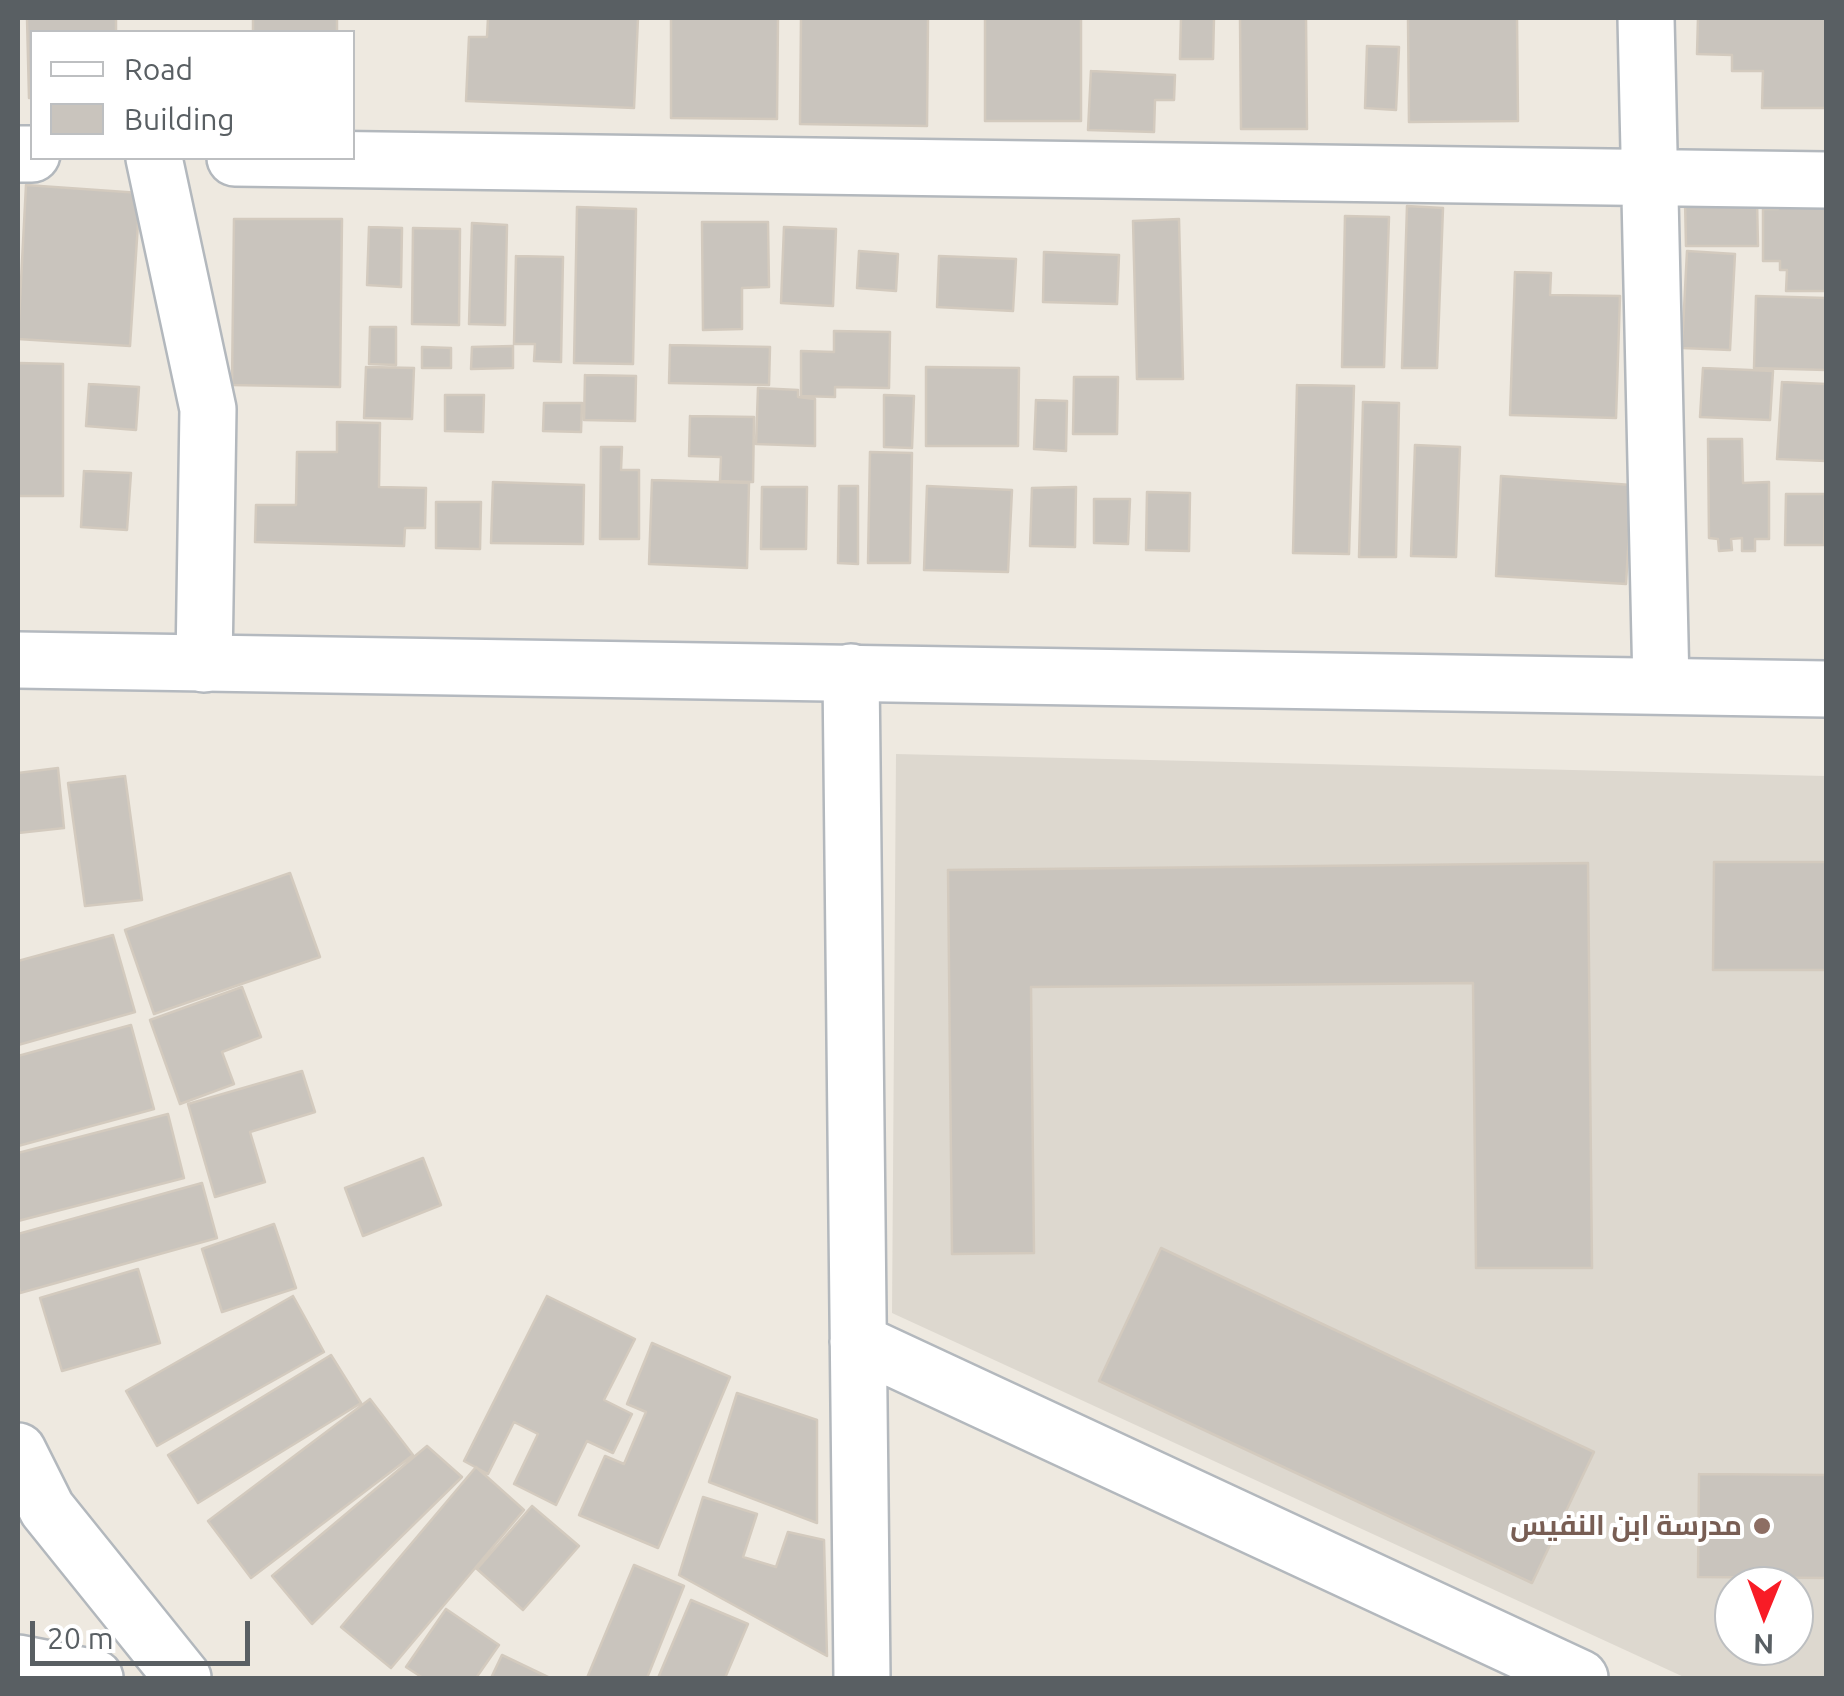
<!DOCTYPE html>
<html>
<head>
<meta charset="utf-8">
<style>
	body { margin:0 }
	#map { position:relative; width:1844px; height:1696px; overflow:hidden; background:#eee9e0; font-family:Ubuntu,sans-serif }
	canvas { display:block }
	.frame { position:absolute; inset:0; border:20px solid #595f63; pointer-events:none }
	.legend { position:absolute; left:30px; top:30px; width:325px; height:130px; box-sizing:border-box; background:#fff; border:2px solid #bdbfc1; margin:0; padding:12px 18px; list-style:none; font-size:30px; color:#595f63 }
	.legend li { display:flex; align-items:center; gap:20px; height:50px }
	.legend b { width:50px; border:2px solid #bdbfc1 }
	.north { position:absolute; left:1714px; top:1566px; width:100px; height:100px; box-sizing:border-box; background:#fff; border:2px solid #bdbfc1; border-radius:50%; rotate:181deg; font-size:28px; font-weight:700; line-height:40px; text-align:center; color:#595f63 }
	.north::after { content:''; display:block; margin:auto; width:35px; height:45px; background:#f81c26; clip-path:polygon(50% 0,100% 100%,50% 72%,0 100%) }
	.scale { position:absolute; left:30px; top:1621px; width:220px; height:45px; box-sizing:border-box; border:5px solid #595f63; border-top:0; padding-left:12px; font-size:30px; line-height:35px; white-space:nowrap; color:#595f63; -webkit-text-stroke:8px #fff; paint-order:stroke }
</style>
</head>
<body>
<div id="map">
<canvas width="1844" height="1696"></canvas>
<div class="frame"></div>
<ul class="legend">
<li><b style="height:12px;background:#fff"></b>Road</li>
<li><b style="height:28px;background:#c9c4bd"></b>Building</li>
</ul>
<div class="north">N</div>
<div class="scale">20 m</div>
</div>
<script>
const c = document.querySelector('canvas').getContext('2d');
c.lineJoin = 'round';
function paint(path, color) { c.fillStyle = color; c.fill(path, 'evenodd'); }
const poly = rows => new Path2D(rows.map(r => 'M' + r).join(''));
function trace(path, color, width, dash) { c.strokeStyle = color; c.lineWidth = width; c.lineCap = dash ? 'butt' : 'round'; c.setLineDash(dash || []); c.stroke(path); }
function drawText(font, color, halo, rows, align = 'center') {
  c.font = font + ' Ubuntu,Cairo,sans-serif'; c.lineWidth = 8; c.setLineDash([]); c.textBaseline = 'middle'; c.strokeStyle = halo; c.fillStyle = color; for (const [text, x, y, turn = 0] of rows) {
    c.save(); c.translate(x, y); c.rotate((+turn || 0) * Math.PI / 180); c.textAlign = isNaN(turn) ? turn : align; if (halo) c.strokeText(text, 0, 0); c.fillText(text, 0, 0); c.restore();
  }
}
const education = poly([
	[896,754,1826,776,1826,1678,1686,1678,892,1313],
	[1734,1586,1794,1586,1794,1646,1734,1646]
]);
const building = poly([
	[27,18,116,18,116,32,32,32,32,98,29,98,27,18],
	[253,18,337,18,337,32,253,32,253,18],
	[488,18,638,18,634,108,466,101,469,37,487,37,488,18],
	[671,18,778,18,777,119,671,118,671,18],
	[801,18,928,18,927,126,800,124,801,18],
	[985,18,1081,18,1081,121,985,121,985,18],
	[1181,18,1214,18,1213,59,1180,59,1181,18],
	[1240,18,1306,18,1307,129,1241,129,1240,18],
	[1408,18,1517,18,1518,121,1409,122,1408,18],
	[1698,18,1826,18,1826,108,1762,108,1763,71,1732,71,1732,55,1697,54,1698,18],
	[1367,46,1399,47,1396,110,1365,108,1367,46],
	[1091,71,1175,75,1174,100,1155,100,1154,132,1088,130,1091,71],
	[26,185,140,193,130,346,18,339,26,185],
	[1778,186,1826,187,1826,291,1786,291,1787,270,1780,270,1780,261,1763,261,1763,209,1778,209,1778,186],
	[1685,200,1757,200,1758,246,1686,246,1685,200],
	[1407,206,1443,208,1437,368,1402,368,1407,206],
	[577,207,636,209,633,364,574,363,577,207],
	[1345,216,1389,217,1384,367,1342,367,1345,216],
	[234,219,342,219,340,387,232,385,234,219],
	[1179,219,1183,379,1137,379,1133,221,1179,219],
	[702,222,768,222,769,287,742,288,742,329,703,330,702,222],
	[472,223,507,225,505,325,469,324,472,223],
	[369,227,402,228,401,287,367,285,369,227],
	[784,227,836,229,833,306,781,303,784,227],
	[413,228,460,229,459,325,412,324,413,228],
	[859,251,898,254,896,291,857,288,859,251],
	[1687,251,1735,254,1730,350,1682,348,1687,251],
	[1044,252,1119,255,1117,304,1043,302,1044,252],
	[516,256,563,257,561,362,534,361,535,344,514,344,516,256],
	[939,256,1016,259,1013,311,937,307,939,256],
	[1515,272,1551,273,1550,295,1620,296,1616,418,1510,415,1515,272],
	[1756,296,1826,298,1826,370,1754,368,1756,296],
	[370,327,396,327,396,365,369,364,370,327],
	[834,331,890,332,889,388,835,387,835,397,801,396,801,351,834,352,834,331],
	[670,345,770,347,769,385,669,383,670,345],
	[513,346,513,368,471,369,472,347,513,346],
	[422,347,451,348,451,368,422,368,422,347],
	[18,363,63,364,63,496,18,496,18,363],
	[366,367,414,368,412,419,364,418,366,367],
	[926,367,1019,368,1018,446,926,446,926,367],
	[1703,368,1773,371,1770,420,1700,417,1703,368],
	[585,375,636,376,635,421,584,420,585,375],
	[1074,377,1118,377,1117,434,1073,434,1074,377],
	[1782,382,1826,384,1826,461,1777,459,1782,382],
	[89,384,139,387,136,430,86,426,89,384],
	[1297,385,1354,386,1349,554,1293,553,1297,385],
	[758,388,798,390,798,397,815,399,815,446,756,444,758,388],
	[445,395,484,395,483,432,445,431,445,395],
	[884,395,914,396,912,448,884,447,884,395],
	[1036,400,1067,401,1066,451,1034,449,1036,400],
	[1363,402,1399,403,1396,557,1359,557,1363,402],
	[544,403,582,403,581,432,543,431,544,403],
	[690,416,754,417,753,482,720,481,721,457,689,456,690,416],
	[337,422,380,423,379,487,426,488,425,528,405,528,404,546,255,542,256,505,296,505,297,452,337,452,337,422],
	[1708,439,1742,439,1743,483,1769,482,1769,539,1755,539,1755,551,1742,551,1742,538,1731,539,1732,550,1719,551,1718,539,1709,538,1708,439],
	[1415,445,1460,447,1456,557,1411,556,1415,445],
	[601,447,622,447,621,470,639,470,639,539,600,539,601,447],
	[870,452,912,453,910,563,868,563,870,452],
	[84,471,131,473,127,530,81,527,84,471],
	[1501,476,1632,485,1626,584,1496,576,1501,476],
	[652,480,749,483,747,568,649,564,652,480],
	[493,482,584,485,583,544,491,543,493,482],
	[839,486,858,486,858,564,838,563,839,486],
	[927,486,1012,490,1008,572,924,570,927,486],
	[762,487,807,487,806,549,761,549,762,487],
	[1076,487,1075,547,1030,546,1032,488,1076,487],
	[1147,492,1190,493,1189,551,1146,550,1147,492],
	[1786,494,1825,494,1824,545,1785,545,1786,494],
	[1094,499,1130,499,1128,544,1094,543,1094,499],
	[436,502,481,502,480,549,436,548,436,502],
	[58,768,64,828,18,833,18,773,58,768],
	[125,776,142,900,85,906,68,783,125,776],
	[1714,862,1826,862,1826,970,1713,970,1714,862],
	[1588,863,1592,1268,1476,1268,1473,983,1031,987,1034,1253,952,1254,948,870,1588,863],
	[290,873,320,957,154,1014,125,930,290,873],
	[113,935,135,1012,18,1045,18,961,113,935],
	[242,987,261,1037,222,1052,234,1084,180,1104,150,1020,242,987],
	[131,1025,154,1109,18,1146,18,1056,131,1025],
	[302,1071,315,1112,250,1132,265,1182,215,1197,188,1104,302,1071],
	[168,1114,184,1178,18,1221,18,1153,168,1114],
	[423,1158,441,1205,363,1236,345,1188,423,1158],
	[202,1183,217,1238,20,1293,18,1284,18,1234,202,1183],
	[274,1224,296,1288,222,1312,202,1249,274,1224],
	[1161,1248,1594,1452,1532,1583,1099,1381,1161,1248],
	[138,1269,160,1343,62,1371,40,1298,138,1269],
	[293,1296,324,1352,157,1446,126,1391,293,1296],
	[547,1296,635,1339,604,1400,632,1414,613,1453,587,1441,556,1505,514,1484,538,1434,514,1422,488,1474,464,1461,547,1296],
	[652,1343,730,1377,658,1548,579,1515,605,1456,624,1464,646,1412,627,1404,652,1343],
	[331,1355,361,1403,198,1503,168,1455,331,1355],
	[737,1393,817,1420,817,1523,709,1482,737,1393],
	[370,1399,413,1455,251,1578,208,1521,370,1399],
	[427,1446,462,1477,312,1624,272,1576,427,1446],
	[476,1467,524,1510,391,1668,341,1627,476,1467],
	[1699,1474,1826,1475,1826,1578,1698,1577,1699,1474],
	[703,1497,757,1514,743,1557,776,1567,788,1532,824,1540,827,1656,679,1575,703,1497],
	[532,1506,579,1546,523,1610,477,1569,532,1506],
	[634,1565,684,1586,647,1678,587,1678,634,1565],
	[691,1600,748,1624,725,1678,658,1678,691,1600],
	[446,1609,499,1645,476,1678,423,1678,406,1667,446,1609],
	[502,1655,550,1678,491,1678,502,1655]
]);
const street = poly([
	[1646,18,1661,685],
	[18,154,32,154],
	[154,158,208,409,204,664],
	[235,158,1826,180],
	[851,672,862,1678],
	[858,1342,1580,1678],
	[18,1451,47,1509,183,1678],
	[18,1663,95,1678]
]);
const secondary = poly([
	[18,660,1826,689]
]);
const markers = [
	[1762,1526,10,"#8d6e63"]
];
const educationNames = [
	["مدرسة ابن النفيس",1742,1526]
];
paint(education, '#ddd8cf');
paint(building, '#c9c4bd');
trace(building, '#d3cabe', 2.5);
trace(street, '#b3b8bd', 60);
trace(secondary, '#b4b9bf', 60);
trace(street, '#fff', 55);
trace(secondary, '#fff', 55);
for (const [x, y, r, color] of markers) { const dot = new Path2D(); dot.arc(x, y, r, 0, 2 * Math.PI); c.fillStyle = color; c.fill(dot); trace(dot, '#fff', 4); }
drawText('bold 28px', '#785e54', '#fff', educationNames, 'right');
</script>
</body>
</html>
